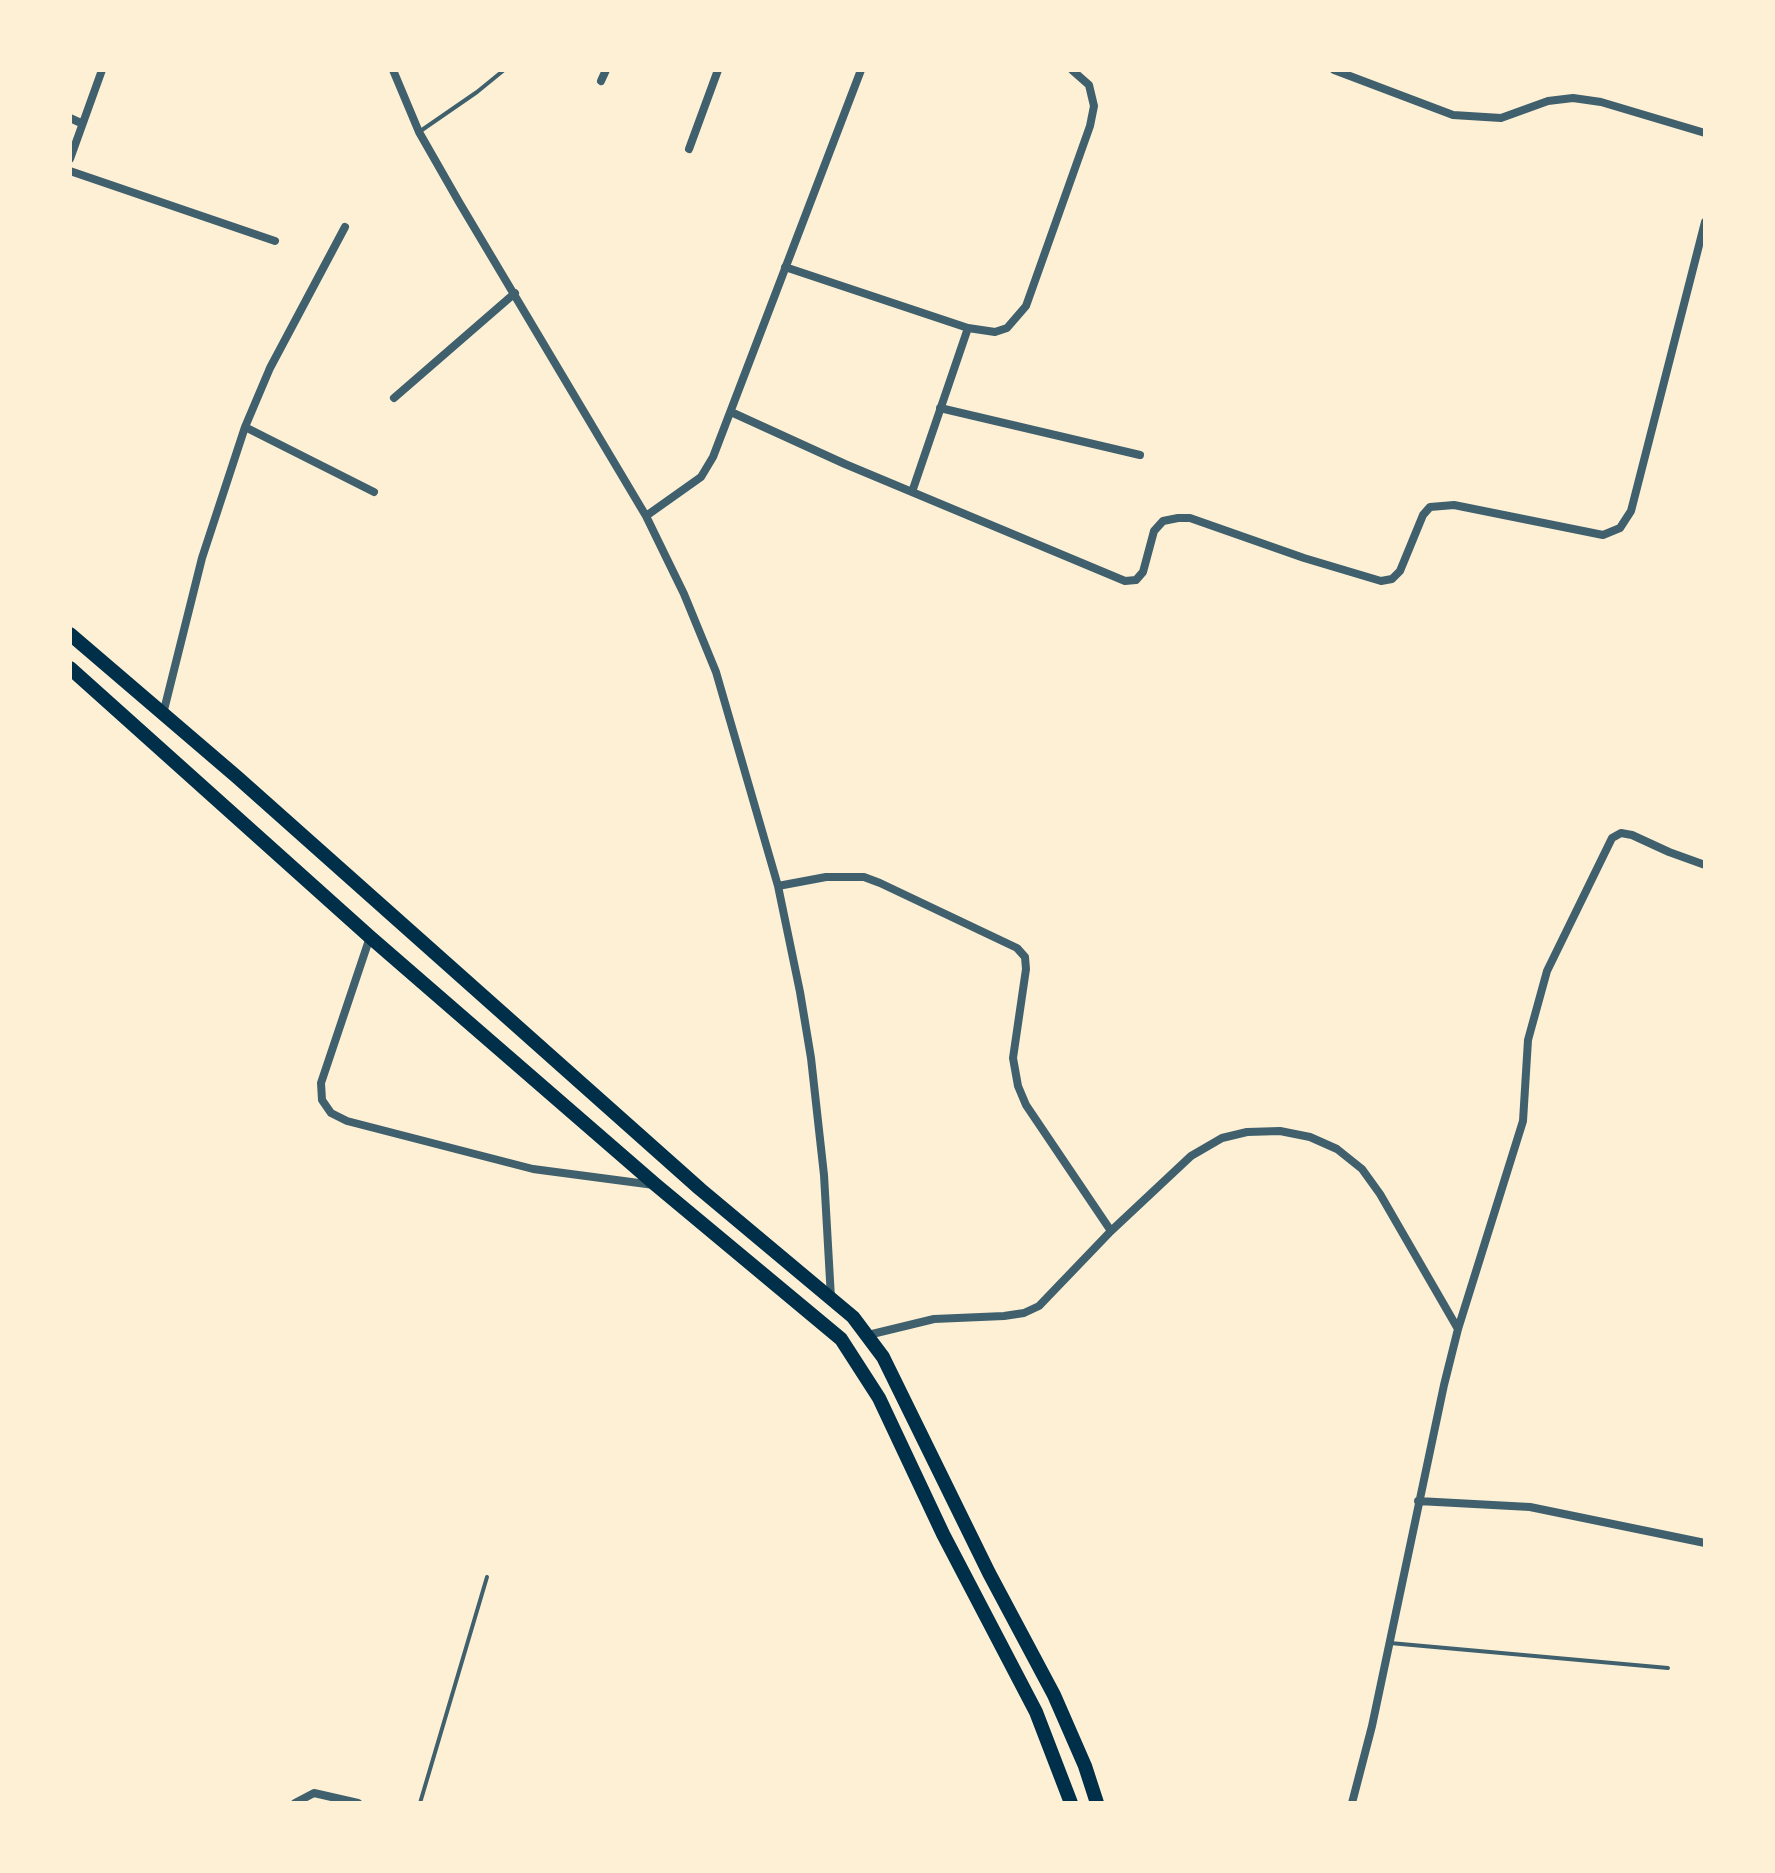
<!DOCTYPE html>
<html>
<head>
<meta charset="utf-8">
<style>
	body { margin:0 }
	#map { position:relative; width:1775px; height:1873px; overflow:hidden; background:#fdf0d5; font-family:"DejaVu Sans",sans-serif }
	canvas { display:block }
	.frame { position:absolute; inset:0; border:72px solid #fdf0d5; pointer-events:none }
</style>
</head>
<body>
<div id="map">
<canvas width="1775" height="1873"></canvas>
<div class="frame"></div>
</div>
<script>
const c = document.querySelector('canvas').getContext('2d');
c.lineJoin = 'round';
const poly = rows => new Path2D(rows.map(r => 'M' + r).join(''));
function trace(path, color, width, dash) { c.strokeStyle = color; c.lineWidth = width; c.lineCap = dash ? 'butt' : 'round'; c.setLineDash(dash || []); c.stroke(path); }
const service = poly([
	[419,132,477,92,504,70],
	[1390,1643,1668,1668],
	[420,1803,487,1577]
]);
const minor = poly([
	[393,70,419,132,459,202,646,516,684,594,716,672,778,886,800,992,811,1058,824,1175,831,1298],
	[1334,70,1453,115,1501,118,1548,101,1573,98,1601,102,1705,133],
	[601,81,606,70],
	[70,118,81,123],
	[689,149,718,70],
	[70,159,102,70],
	[70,171,275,241],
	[785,267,968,328,995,332,1007,328,1026,306,1090,126,1094,106,1089,85,1072,70],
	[394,398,515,293],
	[940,408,1140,455],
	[731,412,845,464,1125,581,1136,580,1143,572,1154,531,1163,521,1178,518,1190,518,1304,558,1381,581,1392,579,1400,571,1423,515,1430,507,1454,505,1603,535,1620,528,1631,511,1705,222],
	[245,427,374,492],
	[912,492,968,328],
	[646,516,701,477,713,457,861,70],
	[163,714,202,558,245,427,270,368,345,227],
	[778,886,826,877,864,877,880,883,1017,948,1025,957,1026,969,1013,1058,1018,1086,1026,1105,1111,1231],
	[370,937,321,1083,322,1100,331,1113,347,1121,533,1169,654,1185],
	[868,1335,934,1319,1004,1316,1024,1313,1039,1306,1111,1231,1191,1156,1222,1138,1247,1132,1280,1131,1310,1137,1337,1149,1362,1169,1380,1194,1458,1329],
	[1418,1501,1530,1507,1705,1543],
	[295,1803,314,1793,358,1803],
	[1352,1803,1372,1726,1444,1385,1458,1329,1523,1121,1528,1040,1547,971,1612,838,1621,833,1632,835,1669,852,1705,865]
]);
const trunk = poly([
	[70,634,237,777,700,1189,853,1317,883,1357,989,1573,1054,1695,1085,1766,1097,1803],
	[70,668,370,937,656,1185,841,1339,879,1398,943,1534,1036,1712,1071,1803]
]);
trace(service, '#3f606c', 4);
trace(minor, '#3f606c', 8);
trace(trunk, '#003049', 14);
</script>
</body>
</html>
